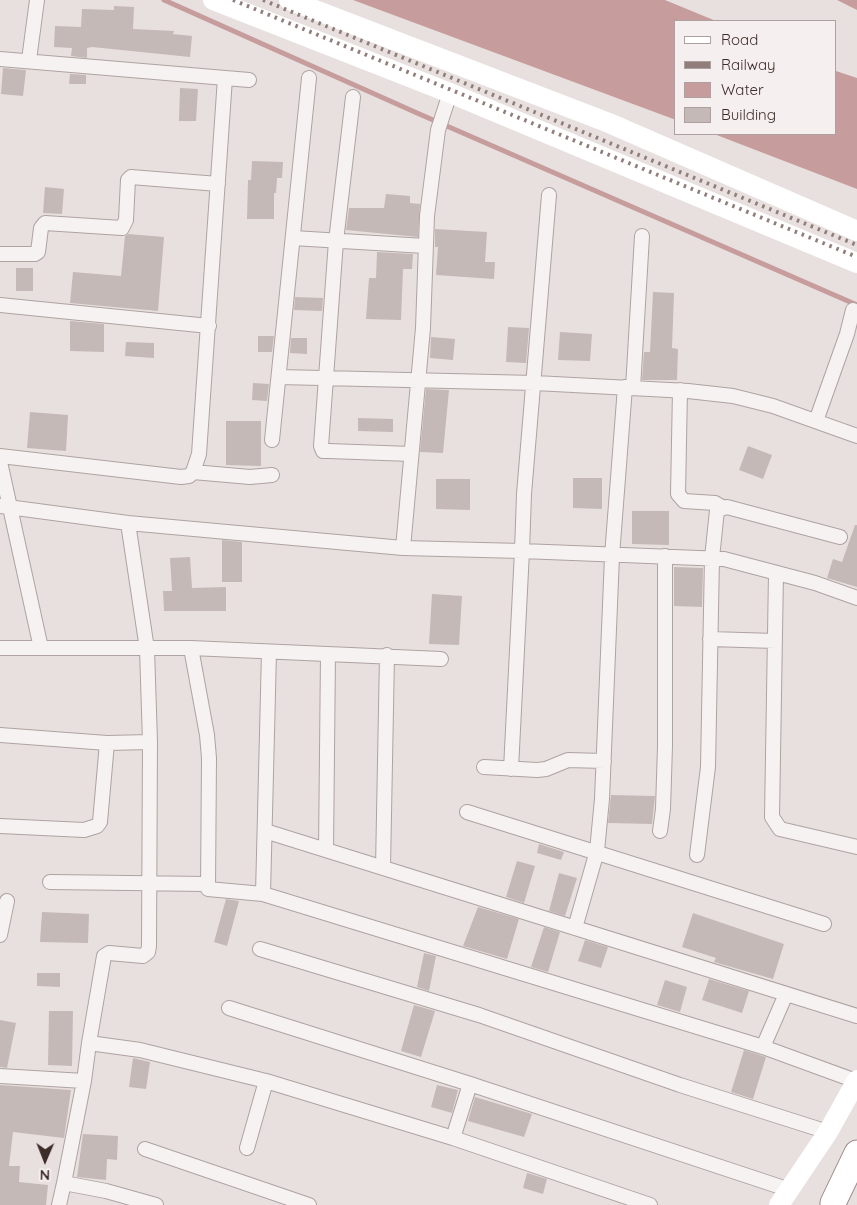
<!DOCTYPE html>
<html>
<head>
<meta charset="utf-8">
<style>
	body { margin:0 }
	#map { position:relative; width:857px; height:1205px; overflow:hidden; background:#e8e0df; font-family:Quicksand,sans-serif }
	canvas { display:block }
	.legend { position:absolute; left:674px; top:20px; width:162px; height:115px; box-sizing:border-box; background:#f5efef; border:1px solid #aca1a0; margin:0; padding:6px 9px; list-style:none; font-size:15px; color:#3e2c29 }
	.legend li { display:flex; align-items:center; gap:10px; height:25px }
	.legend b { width:25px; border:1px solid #aca1a0 }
	.north { position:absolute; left:20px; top:1135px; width:50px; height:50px; -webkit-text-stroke:4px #f5efef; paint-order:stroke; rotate:181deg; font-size:14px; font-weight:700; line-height:20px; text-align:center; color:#3e2c29 }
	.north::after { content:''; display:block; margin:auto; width:18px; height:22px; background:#3e2c29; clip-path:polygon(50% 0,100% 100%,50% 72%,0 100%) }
</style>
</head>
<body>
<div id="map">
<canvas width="857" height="1205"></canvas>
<ul class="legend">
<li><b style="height:6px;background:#fff"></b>Road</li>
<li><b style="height:6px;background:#917d79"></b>Railway</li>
<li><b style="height:14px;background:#c69d9c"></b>Water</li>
<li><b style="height:14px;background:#c4b9b7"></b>Building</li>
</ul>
<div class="north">N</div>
</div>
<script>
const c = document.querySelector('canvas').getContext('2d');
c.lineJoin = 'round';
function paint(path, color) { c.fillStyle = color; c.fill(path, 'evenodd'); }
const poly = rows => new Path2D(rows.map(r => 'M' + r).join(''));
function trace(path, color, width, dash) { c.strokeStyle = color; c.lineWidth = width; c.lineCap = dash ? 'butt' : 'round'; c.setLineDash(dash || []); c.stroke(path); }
const water = poly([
	[353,0,665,0,716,21,676,21,676,120],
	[837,0,857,0,857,10],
	[836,71,857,78,857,189,714,134,836,134]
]);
const stream = poly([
	[164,0,417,113,857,305]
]);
const building = poly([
	[114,6,134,7,133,29,174,31,173,34,192,36,190,57,92,47,87,48,87,58,71,56,72,48,54,47,55,26,81,27,82,9,114,10],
	[3,68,26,70,23,96,1,94],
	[70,74,86,75,86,84,69,84],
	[180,88,198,89,196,121,179,121],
	[252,161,283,162,282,178,277,178,276,193,274,193,274,219,247,219,248,180,251,180],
	[45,187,64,189,62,214,43,213],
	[386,194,410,196,410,203,420,204,418,237,346,230,349,208,384,208],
	[435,229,487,232,485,262,495,262,494,279,436,275,438,247,435,247],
	[128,234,164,237,158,311,70,303,73,272,121,276,125,236],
	[377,252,413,254,412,269,403,269,401,320,366,319,369,278,376,278],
	[16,268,33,268,33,291,16,291],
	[653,292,674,293,672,348,678,349,677,380,642,380,644,352,650,352],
	[295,297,323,298,322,311,294,310],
	[70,321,104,324,104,352,70,351],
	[508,327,529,328,526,363,506,362],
	[560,332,592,334,590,361,558,360],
	[258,336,274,336,272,352,258,352],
	[431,337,455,339,453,360,430,358],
	[291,338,307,338,307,354,290,353],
	[126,342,154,343,154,358,125,356],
	[253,383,269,384,267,401,252,400],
	[426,389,449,390,443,453,420,452],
	[30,412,68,415,66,451,27,448],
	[358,418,393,419,393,432,358,431],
	[226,421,261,421,261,466,226,465],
	[748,446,772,455,763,479,739,470],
	[573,478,602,478,602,509,573,508],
	[436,479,470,479,470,510,436,509],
	[632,511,669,511,669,545,632,544],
	[855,525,857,525,857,587,827,578,833,559,842,562],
	[222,540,242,542,242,582,222,582],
	[190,557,192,588,226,587,226,611,164,611,163,591,172,591,170,558],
	[674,567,703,568,702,607,674,606],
	[432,594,462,596,459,645,429,644],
	[611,795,655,796,652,824,608,823],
	[539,844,564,852,561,860,537,853],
	[517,861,535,866,524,903,506,897],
	[559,873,577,878,565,916,549,911],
	[226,899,239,901,227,946,214,942],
	[478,907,519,919,507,959,463,946],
	[42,912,89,914,88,943,40,942],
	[693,913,784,944,773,979,714,962,716,958,682,947],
	[544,927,560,932,548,972,531,967],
	[585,940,608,947,601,968,578,961],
	[424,953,436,956,429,991,417,987],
	[37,973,60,973,60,987,37,986],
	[709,979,749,991,742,1013,702,1000],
	[665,980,687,987,680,1012,657,1005],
	[414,1005,435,1011,421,1057,401,1051],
	[49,1011,73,1011,72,1066,48,1065],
	[0,1020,16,1023,7,1068,0,1067],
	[744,1050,766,1057,753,1099,731,1092],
	[133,1058,150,1062,146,1089,129,1087],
	[0,1085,71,1090,64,1138,13,1132,9,1166,20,1166,19,1182,48,1185,46,1205,0,1205],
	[437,1085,458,1090,452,1113,431,1107],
	[475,1097,532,1114,524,1137,468,1121],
	[83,1134,118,1136,117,1160,107,1159,106,1180,77,1177],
	[527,1173,547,1179,543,1194,523,1188]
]);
const street = poly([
	[0,59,249,80],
	[29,60,37,0],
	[353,97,336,241,321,446,323,451,329,451,411,454],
	[293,238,425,246],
	[0,254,35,254,38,252,41,228,45,223,122,228,126,220,128,180,131,177,218,184],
	[0,305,209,326],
	[279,377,535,383,688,391,733,396,773,406,857,436],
	[633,388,642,236],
	[680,390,678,494,684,501,715,503,722,507],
	[816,421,847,334,853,310],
	[272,440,309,78],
	[0,456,181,477,189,476,193,472,199,454,225,78],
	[0,462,41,648],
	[193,472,250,477,272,475],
	[0,506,128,523,403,548,522,551,524,494,549,195],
	[403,548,423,328,427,216,438,130,450,93],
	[776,573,772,817,780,829,857,847],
	[710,639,775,641],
	[0,648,191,648,441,659],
	[191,648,207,735,209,758,208,889,263,894,763,1047,856,1081],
	[0,735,107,743,150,742],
	[484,767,537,770,546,769,568,760,604,761],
	[511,769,522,551,724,559,815,583,857,598],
	[467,812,824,924],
	[0,826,84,830,97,826,100,822,107,743],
	[265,831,857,1016],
	[660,831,663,809,665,746,665,556],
	[326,850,328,654],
	[697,855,708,767,712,558,717,510,727,507,840,537],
	[383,868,387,655],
	[50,882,206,884],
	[263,894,269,652],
	[575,928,597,851,602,799,612,556,625,387],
	[0,935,7,901],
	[260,949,479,1015,680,1085,828,1132],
	[229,1008,470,1084,790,1190],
	[89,1043,104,956,109,953,143,956,148,952,149,946,150,742,147,649,128,523],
	[763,1047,786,994],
	[0,1076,84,1081,64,1183,106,1191,156,1205],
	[84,1081,89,1043,140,1050,266,1081,453,1138,650,1205],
	[453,1138,470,1084],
	[247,1148,266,1081],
	[145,1149,309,1205],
	[59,1205,64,1183]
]);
const secondary = poly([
	[213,0,450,93,857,263],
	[289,0,609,123,857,231],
	[779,1205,828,1132,857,1080]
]);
const highway = poly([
	[833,1203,857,1153]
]);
const rail = poly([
	[233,0,857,257],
	[263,0,857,245]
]);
paint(water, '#c69d9c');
trace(stream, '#c69d9c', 5);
paint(building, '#c4b9b7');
trace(street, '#aea3a1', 16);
trace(highway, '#9e8a87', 27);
trace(street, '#f6f2f2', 14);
trace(secondary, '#fff', 20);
trace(highway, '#fff', 25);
trace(rail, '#917d79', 4, [2.5, 5]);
</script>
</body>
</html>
